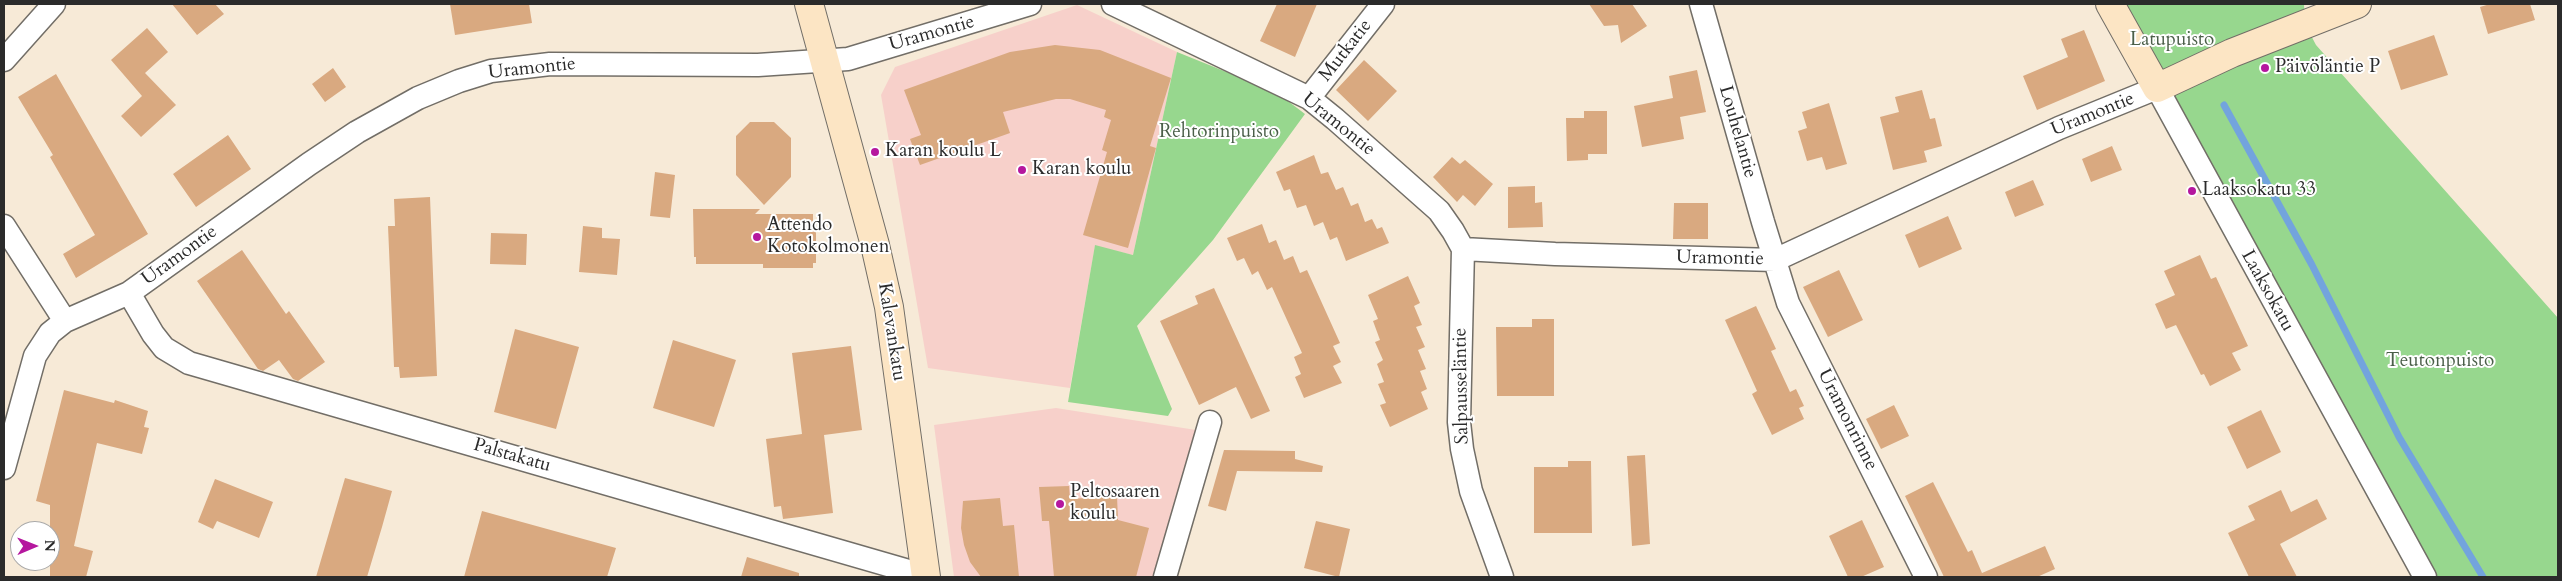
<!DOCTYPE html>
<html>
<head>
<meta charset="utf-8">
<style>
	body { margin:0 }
	#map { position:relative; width:2562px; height:581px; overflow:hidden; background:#f7ead7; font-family:Cardo,serif }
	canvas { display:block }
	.frame { position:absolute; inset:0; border:5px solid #2b2b2b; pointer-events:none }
	.north { position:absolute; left:10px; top:521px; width:50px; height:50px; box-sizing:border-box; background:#fff; border:1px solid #aaa; border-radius:50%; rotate:89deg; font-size:14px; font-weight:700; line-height:20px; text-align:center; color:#2b2b2b }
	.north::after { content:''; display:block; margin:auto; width:18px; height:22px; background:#b5179e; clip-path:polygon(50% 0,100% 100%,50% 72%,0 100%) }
</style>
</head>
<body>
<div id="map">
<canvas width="2562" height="581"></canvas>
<div class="frame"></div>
<div class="north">N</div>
</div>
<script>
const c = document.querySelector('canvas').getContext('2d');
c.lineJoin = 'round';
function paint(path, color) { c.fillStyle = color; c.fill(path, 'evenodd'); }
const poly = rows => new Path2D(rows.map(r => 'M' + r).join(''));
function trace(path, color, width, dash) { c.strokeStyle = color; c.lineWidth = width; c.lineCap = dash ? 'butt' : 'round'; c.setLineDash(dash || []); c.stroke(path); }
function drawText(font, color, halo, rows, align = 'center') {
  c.font = font + ' Cardo,serif'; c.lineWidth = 4; c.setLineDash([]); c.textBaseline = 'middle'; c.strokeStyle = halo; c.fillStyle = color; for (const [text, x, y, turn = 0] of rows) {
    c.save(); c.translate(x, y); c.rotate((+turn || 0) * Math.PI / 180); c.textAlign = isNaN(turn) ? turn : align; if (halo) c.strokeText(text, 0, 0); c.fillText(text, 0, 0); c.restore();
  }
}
const built = poly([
	[1077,5,1177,52,1133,255,1095,246,1070,388,928,368,881,95,895,67],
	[1056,408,1196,430,1155,577,954,577,934,425]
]);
const green = poly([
	[2110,4,2304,4,2305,24,2316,45,2558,318,2558,577,2425,577],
	[1177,52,1276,92,1305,114,1213,240,1137,326,1172,409,1168,416,1068,402,1095,245,1133,255]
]);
const stream = poly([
	[2224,105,2312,265,2399,437,2483,577]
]);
const building = poly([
	[172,4,215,4,224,14,197,35],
	[450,4,529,4,532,23,455,35],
	[1277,4,1317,4,1295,57,1260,41],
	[1589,4,1632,4,1647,26,1621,43,1618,25,1604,26],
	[2490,4,2530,4,2535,20,2488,34,2480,7],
	[147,28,168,52,145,73,176,105,141,137,121,116,142,96,111,60],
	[2084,30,2105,81,2037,110,2023,76,2068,57,2061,39],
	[2434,35,2448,75,2401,90,2388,51],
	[1055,45,1100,50,1171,78,1150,146,1156,148,1128,248,1083,235,1107,152,1102,150,1111,120,1104,117,1106,110,1070,99,1056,99,1003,112,1010,133,920,165,910,139,921,135,904,90,1010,52],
	[1364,60,1397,91,1368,121,1336,90],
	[333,68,346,87,325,102,312,84],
	[1697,70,1706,112,1680,117,1684,139,1642,147,1634,106,1673,98,1669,76],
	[56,74,148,234,76,278,63,254,95,235,50,157,53,155,18,97],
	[1922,90,1930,119,1935,118,1942,146,1924,151,1927,162,1893,170,1880,117,1899,112,1895,97],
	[1829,103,1847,164,1826,170,1822,157,1807,161,1798,131,1807,128,1802,112],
	[1584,111,1607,111,1607,154,1588,154,1588,160,1567,161,1566,118,1584,118],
	[750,122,774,122,791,138,791,177,764,205,736,175,736,136],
	[228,135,251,169,196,207,173,174],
	[2112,146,2122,170,2091,182,2082,159],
	[1314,155,1321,174,1328,172,1336,190,1343,187,1351,206,1358,203,1365,222,1372,219,1377,229,1382,227,1389,243,1346,261,1337,237,1330,240,1323,222,1314,226,1306,205,1297,208,1290,189,1284,191,1276,172],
	[1452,157,1460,164,1465,160,1493,184,1475,206,1463,195,1457,202,1433,177],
	[655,172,675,175,670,218,650,216],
	[2033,180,2044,205,2015,217,2005,192],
	[1535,186,1535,203,1542,202,1543,227,1508,228,1508,187],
	[430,197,437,376,400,378,399,367,394,367,388,226,395,226,394,199],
	[1674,203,1708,203,1708,239,1673,239],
	[693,209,760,209,755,214,813,214,813,222,816,222,816,263,813,263,813,268,763,268,763,264,696,264,696,257,694,257],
	[1948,216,1962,249,1919,268,1905,235],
	[1262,224,1269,243,1276,240,1284,260,1293,256,1300,273,1307,270,1340,343,1333,346,1341,362,1333,366,1342,383,1304,398,1295,377,1301,374,1294,357,1302,353,1272,287,1267,290,1258,271,1252,275,1244,258,1237,261,1227,238],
	[583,226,602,228,602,238,620,239,617,275,579,272],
	[491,233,527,234,526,265,490,264],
	[242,250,286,314,289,311,325,362,298,381,293,379,279,360,263,371,258,369,197,281],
	[2200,255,2211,279,2216,277,2248,346,2232,353,2241,370,2210,386,2204,374,2201,375,2176,325,2166,329,2155,304,2175,295,2164,271],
	[1839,270,1863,320,1828,337,1803,287],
	[1408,276,1420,303,1414,306,1422,325,1416,327,1425,347,1418,350,1426,369,1420,371,1427,389,1421,392,1428,409,1390,427,1380,405,1386,403,1378,384,1384,382,1377,364,1383,360,1375,342,1380,340,1373,321,1378,319,1368,295],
	[1214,288,1270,411,1251,419,1236,387,1199,405,1160,321,1198,304,1195,296],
	[1756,306,1776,349,1771,351,1790,392,1796,389,1804,406,1799,408,1804,419,1772,435,1752,394,1757,391,1725,320],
	[1532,319,1554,319,1554,396,1497,396,1496,327,1532,327],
	[515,329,579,347,556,429,494,412],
	[673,340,736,360,714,427,653,408],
	[851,346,862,430,824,435,833,513,783,519,781,506,774,507,766,439,802,434,792,353],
	[64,390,114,403,115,400,148,411,144,427,149,428,142,454,97,443,74,546,93,551,86,577,50,577,50,505,36,501],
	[1894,405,1909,436,1881,449,1866,419],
	[2261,410,2281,452,2247,469,2227,427],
	[1224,450,1295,451,1295,459,1323,466,1322,472,1237,471,1226,511,1208,506],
	[1645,455,1650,544,1632,546,1627,456],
	[1568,461,1591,461,1592,533,1534,533,1534,467,1568,467],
	[345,478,392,491,382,527,367,577,316,577],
	[215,479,273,502,259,538,217,521,213,529,198,522],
	[1933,482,1968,552,1972,550,1982,573,2045,546,2055,569,2037,577,1944,577,1905,496],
	[1069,486,1070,499,1117,496,1118,520,1149,528,1136,577,1054,577,1049,521,1042,521,1039,487],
	[2281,490,2291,512,2317,499,2327,519,2280,544,2297,577,2249,577,2228,533,2255,520,2248,506],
	[1000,498,1003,526,1014,525,1019,577,981,577,970,562,964,545,961,528,963,501],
	[482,511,616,548,607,577,464,577],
	[1862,520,1884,567,1861,577,1848,577,1829,536],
	[1316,521,1350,529,1339,577,1304,568],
	[747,557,799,573,799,577,741,577]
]);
const street = poly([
	[1113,4,1309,98,1335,119,1439,211,1453,231,1463,249,1459,422,1462,449,1471,491,1502,577],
	[1701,4,1763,222,1788,303,1926,577],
	[4,60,54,4],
	[1309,98,1383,4],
	[4,226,65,321],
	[1463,249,1555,254,1775,260,2059,128,2157,88,2425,577],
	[129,293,153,334,164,348,189,363,926,576],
	[4,468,35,356,50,333,65,321,129,293,309,164,357,132,418,98,459,81,491,71,550,64,758,65,848,59,1030,4],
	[1165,577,1210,422]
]);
const secondary = poly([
	[809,4,875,245,889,307,926,577],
	[2110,4,2157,88,2232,53,2357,4]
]);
const markers = [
	[2265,68,5,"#b5179e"],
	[875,152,5,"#b5179e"],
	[1022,170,5,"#b5179e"],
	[2192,191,5,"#b5179e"],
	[757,237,5,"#b5179e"],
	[1060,504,5,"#b5179e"]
];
const streetNames = [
	["Uramontie",932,34,-16],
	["Mutkatie",1346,51,-52],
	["Uramontie",532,69,-6],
	["Uramontie",2093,115,-22],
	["Uramontie",1338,125,39],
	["Louhelantie",1737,132,74],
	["Uramontie",180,256,-36],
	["Uramontie",1720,259,1],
	["Laaksokatu",2267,291,61],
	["Kalevankatu",891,332,81],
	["Salpausseläntie",1462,386,-91],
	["Uramonrinne",1847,420,63],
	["Palstakatu",512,456,16]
];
const parkNames = [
	["Latupuisto",2172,41],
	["Rehtorinpuisto",1219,133],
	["Teutonpuisto",2440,362]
];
const poiNames = [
	["Päivöläntie P",2275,68],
	["Karan koulu L",885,152],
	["Karan koulu",1032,170],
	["Laaksokatu 33",2202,191],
	["Attendo",767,226],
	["Kotokolmonen",767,248],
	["Peltosaaren",1070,493],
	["koulu",1070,515]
];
paint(built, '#f7d0ca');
paint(green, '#97d78e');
trace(stream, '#73a4dd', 7);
paint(building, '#d9a980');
trace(street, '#726e67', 25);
trace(secondary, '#726e67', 30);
trace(street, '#fff', 22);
trace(secondary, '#fce5c4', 28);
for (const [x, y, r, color] of markers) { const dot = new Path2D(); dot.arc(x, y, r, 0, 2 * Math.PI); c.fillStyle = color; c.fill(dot); trace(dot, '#fff', 2); }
drawText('19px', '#2b2b2b', '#fff', streetNames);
drawText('19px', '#4b5f49', '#fff', parkNames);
drawText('19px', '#2b2b2b', '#fff', poiNames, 'left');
</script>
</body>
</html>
